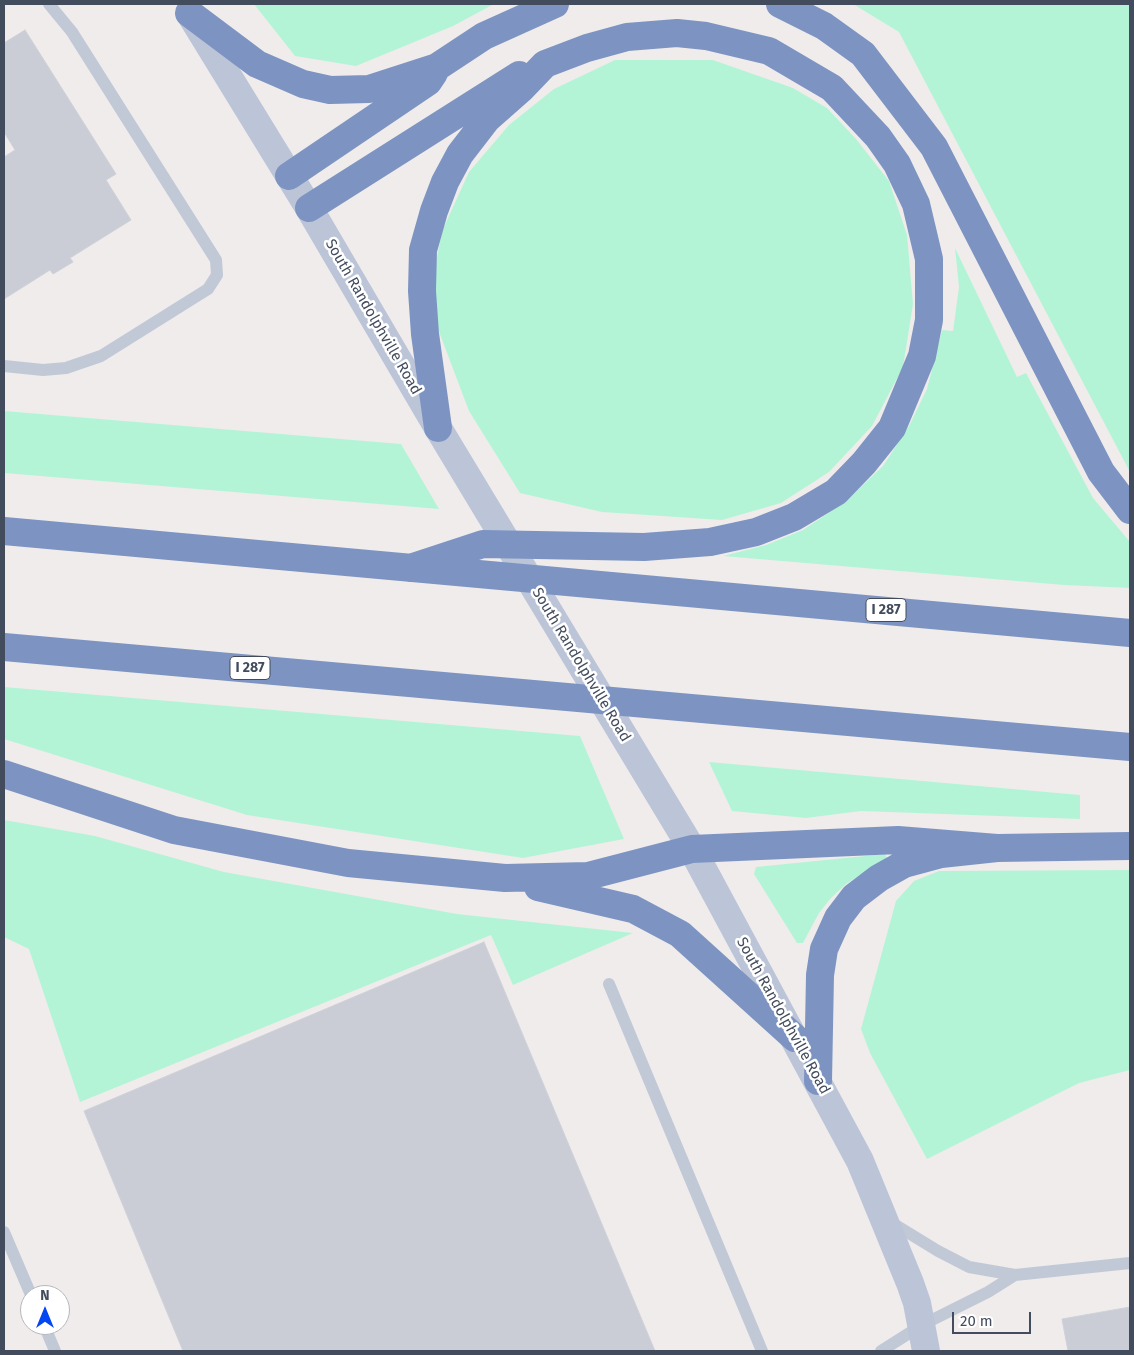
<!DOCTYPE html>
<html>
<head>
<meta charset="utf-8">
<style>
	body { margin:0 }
	#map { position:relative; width:1134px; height:1355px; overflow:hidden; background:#f0ecec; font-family:"Fira Sans",sans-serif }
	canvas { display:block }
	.frame { position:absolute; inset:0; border:5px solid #434c5c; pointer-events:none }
	.north { position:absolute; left:20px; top:1285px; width:50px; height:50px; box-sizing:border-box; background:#fff; border:1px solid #b4b7be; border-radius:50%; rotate:0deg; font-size:14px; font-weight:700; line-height:20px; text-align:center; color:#434c5c }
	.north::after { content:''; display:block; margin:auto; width:18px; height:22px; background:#0447f2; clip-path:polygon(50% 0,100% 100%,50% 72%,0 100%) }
	.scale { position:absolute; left:952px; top:1312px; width:79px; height:22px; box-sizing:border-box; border:2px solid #434c5c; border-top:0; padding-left:6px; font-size:15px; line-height:18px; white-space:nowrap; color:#434c5c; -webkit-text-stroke:4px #fff; paint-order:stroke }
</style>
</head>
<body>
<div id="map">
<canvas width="1134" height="1355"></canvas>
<div class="frame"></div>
<div class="north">N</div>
<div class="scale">20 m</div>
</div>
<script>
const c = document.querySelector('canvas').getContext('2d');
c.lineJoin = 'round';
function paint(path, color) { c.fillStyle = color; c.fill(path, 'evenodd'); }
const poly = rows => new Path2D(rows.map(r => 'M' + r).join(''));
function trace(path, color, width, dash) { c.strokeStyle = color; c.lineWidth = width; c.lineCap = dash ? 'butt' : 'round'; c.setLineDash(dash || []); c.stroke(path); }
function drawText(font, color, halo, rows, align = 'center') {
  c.font = font + ' "Fira Sans",sans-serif'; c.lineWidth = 5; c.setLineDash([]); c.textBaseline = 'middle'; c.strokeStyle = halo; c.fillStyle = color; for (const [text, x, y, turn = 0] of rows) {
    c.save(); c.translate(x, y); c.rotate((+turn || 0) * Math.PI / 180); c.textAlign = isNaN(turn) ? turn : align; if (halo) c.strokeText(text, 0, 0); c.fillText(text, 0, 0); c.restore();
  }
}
const green = poly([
	[254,4,494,4,453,26,356,66,295,56],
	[853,4,1130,4,1130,472,899,32],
	[615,60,713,60,793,88,827,108,856,139,889,181,907,235,913,304,903,367,872,426,829,472,781,503,722,520,602,512,520,493,469,411,438,329,433,278,442,231,469,172,509,125,554,89],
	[955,248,1017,377,1026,373,1093,498,1130,542,1130,588,1064,585,723,556,766,545,803,530,845,502,883,466,909,426,927,389,942,330,953,331,959,287],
	[4,411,401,444,439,509,4,473],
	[4,687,580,736,624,839,523,858,247,815,4,739],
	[709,762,1080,795,1080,819,861,811,806,818,732,811],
	[4,820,95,836,224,872,457,914,633,933,513,985,491,935,80,1102,29,949,4,937],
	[885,854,887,858,846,884,831,898,819,913,803,943,797,943,754,874,756,867],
	[1130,870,1130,1070,1079,1083,927,1159,870,1053,861,1029,896,901,914,881,939,871]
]);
const building = poly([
	[25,30,116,174,106,180,131,220,70,258,73,262,53,274,50,270,4,299,4,157,15,150,4,132,4,43,25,30],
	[484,942,655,1351,183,1351,84,1111,484,942],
	[1130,1307,1130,1351,1068,1351,1062,1319,1130,1307]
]);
const lane = poly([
	[4,366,43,370,66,368,101,356,208,289,217,275,216,260,72,32,49,4],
	[609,984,762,1351],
	[889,1221,938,1251,969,1267,1015,1275,1130,1263],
	[4,1232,31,1295],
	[44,1325,55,1351],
	[881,1351,922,1325,988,1292,1015,1275]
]);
const secondary = poly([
	[190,14,309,208,438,428,692,849,860,1161,910,1283,917,1303,926,1351]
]);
const highway = poly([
	[780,4,824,26,863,54,934,147,1101,472,1130,510],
	[189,13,257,64,303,84,330,90,369,89,437,67,484,36,555,4],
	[289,176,428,82,434,73],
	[309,208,519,75],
	[4,531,1130,633],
	[410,568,483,544,644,547,710,542,756,532,794,517,836,492,864,463,892,428,922,356,929,320,929,259,916,204,897,164,878,137,832,88,769,51,706,36,677,33,627,37,587,48,545,64,521,89,487,119,460,154,445,182,434,211,423,250,422,291,425,334,438,428],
	[4,647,1130,747],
	[4,774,174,830,348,863,505,878,588,876,692,849,898,840,997,848],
	[538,887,633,909,680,934,795,1038],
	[818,1081,820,975,824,949,838,918,854,897,879,878,904,864,941,854,997,848,1130,846]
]);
const shields = [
	[886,610,40],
	[250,668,40]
];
const shieldNames = [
	["I 287",886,610],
	["I 287",250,668]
];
const streetNames = [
	["South Randolphville Road",373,317,60],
	["South Randolphville Road",581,665,59],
	["South Randolphville Road",783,1016,61]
];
paint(green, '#b4f4d6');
paint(building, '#cacdd5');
trace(building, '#cfd1d9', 1);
trace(lane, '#c1c9d6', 12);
trace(secondary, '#bcc5d8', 28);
trace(highway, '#7d94c2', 28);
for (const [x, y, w] of shields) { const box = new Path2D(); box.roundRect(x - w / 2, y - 11.5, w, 23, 4); c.fillStyle = '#fff'; c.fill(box); trace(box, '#434c5c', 1); }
drawText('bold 14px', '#434c5c', null, shieldNames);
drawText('15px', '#434c5c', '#fff', streetNames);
</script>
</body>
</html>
